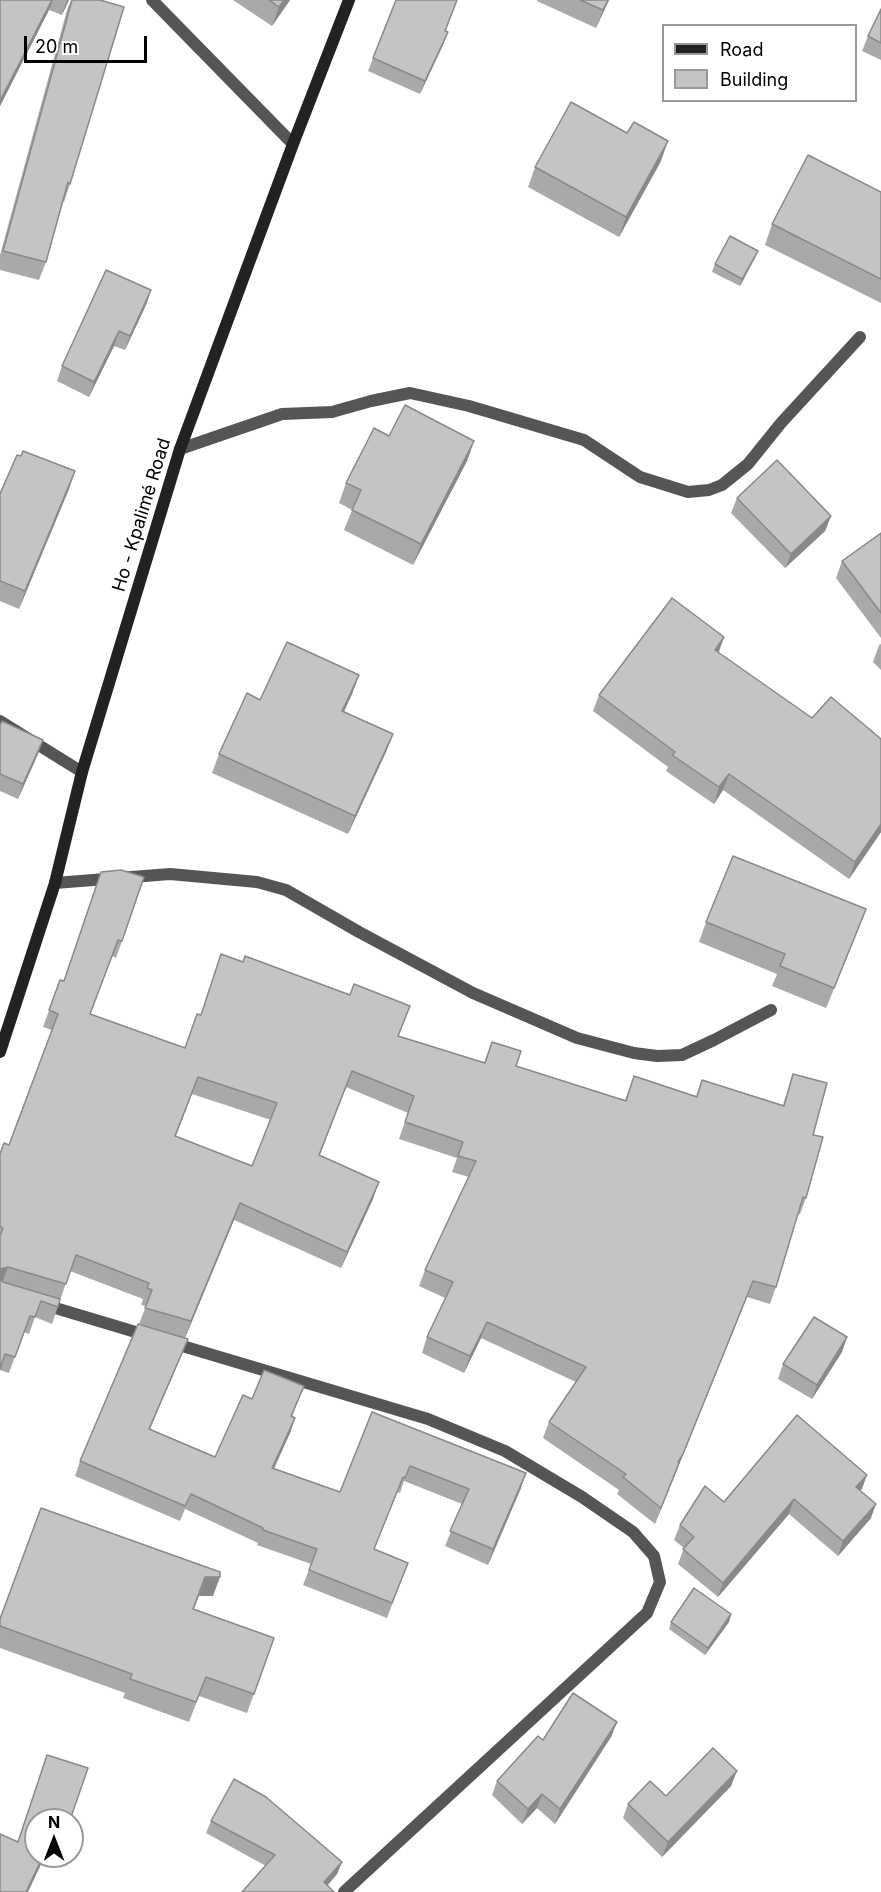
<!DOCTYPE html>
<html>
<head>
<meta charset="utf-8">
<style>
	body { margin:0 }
	#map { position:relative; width:881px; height:1892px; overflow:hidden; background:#fff; font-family:Inter,sans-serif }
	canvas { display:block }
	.legend { position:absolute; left:662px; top:24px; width:195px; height:78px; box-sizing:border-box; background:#fff; border:2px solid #999; margin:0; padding:8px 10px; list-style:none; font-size:18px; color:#000 }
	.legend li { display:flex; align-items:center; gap:12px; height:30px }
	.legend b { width:30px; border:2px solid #999 }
	.north { position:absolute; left:24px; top:1808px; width:60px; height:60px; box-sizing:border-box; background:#fff; border:2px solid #999; border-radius:50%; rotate:0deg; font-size:16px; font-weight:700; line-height:24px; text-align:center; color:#000 }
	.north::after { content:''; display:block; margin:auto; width:21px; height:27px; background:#000; clip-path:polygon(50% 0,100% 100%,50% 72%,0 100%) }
	.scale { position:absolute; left:24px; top:36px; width:123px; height:27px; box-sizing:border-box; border:3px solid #000; border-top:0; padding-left:8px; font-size:18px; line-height:21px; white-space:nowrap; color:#000; -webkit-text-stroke:4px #fff; paint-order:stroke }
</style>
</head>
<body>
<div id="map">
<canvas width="881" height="1892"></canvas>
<ul class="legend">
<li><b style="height:8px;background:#222"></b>Road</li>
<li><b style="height:16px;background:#c4c4c4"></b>Building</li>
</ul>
<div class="north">N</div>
<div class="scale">20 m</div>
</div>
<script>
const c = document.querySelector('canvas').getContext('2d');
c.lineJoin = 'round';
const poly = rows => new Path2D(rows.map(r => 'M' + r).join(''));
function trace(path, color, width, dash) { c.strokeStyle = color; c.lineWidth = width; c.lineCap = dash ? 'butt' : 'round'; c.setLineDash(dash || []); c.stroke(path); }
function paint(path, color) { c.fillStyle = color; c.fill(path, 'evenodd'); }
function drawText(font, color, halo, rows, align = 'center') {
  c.font = font + ' Inter,sans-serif'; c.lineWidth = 4.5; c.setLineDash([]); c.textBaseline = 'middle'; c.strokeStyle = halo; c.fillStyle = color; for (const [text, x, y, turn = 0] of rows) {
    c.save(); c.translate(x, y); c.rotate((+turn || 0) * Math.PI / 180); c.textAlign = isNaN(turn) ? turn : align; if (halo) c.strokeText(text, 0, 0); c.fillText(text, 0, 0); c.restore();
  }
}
const minor = poly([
	[152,0,293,144],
	[180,449,282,414,332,412,371,401,410,393,469,406,584,440,640,477,688,492,709,490,722,485,748,464,781,423,860,337],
	[0,721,82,772],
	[55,883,170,874,257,882,286,890,359,932,473,993,577,1038,634,1053,657,1056,682,1055,714,1040,771,1010],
	[42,1304,149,1336],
	[169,1342,428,1419,505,1451,582,1497,633,1532,654,1556,660,1582,647,1613,344,1892]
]);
const secondary = poly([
	[0,1052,55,883,82,772,180,449,293,144,349,0]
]);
const wall = poly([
	[0,0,69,0,62,15,49,10,0,106],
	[71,0,100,0,70,184,64,202,62,201,46,262,39,280,0,270,0,255,67,10],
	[233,0,290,0,272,26],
	[537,0,609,0,596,28,537,1],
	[881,9,881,60,862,51,868,36],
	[445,31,443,45,420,94,368,71,373,58],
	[661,161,619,237,528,187,535,167],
	[881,192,881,303,765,245,772,224],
	[758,251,755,258,740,286,712,272,715,264],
	[151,290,146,305,125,350,114,346,89,397,57,381,62,366],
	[389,436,474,441,467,461,413,565,344,530,352,510,339,503,346,483],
	[69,489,19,609,0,601,0,494],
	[737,498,831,516,825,531,785,568,731,513],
	[881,533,881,638,836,578,842,561],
	[724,637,719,652,881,832,849,879,723,790,714,804,666,771,668,767,593,711,599,695],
	[881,644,881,670,873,662,879,645],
	[359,675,352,694,344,712,393,734,386,752,348,834,212,773,219,754,260,700],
	[0,725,38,754,18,799,0,791],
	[101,872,122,941,116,958,112,956,90,1014,185,1048,200,1015,399,1036,484,1063,492,1042,516,1066,625,1100,634,1076,696,1096,702,1080,783,1105,793,1074,813,1135,806,1198,800,1214,798,1214,776,1287,770,1304,747,1297,655,1524,617,1494,619,1490,543,1438,549,1422,576,1382,481,1338,464,1373,422,1353,427,1337,445,1298,419,1286,425,1270,469,1177,452,1172,457,1158,399,1139,408,1113,346,1087,320,1155,373,1199,341,1268,234,1220,185,1338,139,1324,146,1306,141,1305,143,1299,70,1271,52,1324,35,1317,29,1334,24,1332,9,1373,0,1370,0,1154,9,1145,52,1030,43,1027,60,980,64,981],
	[192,1094,271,1120,252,1166,176,1136],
	[706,922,858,930,826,1008,772,986,777,974,699,942],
	[847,1337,842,1352,812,1399,778,1379,783,1364],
	[188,1339,182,1354,150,1429,215,1457,252,1399,304,1386,292,1417,295,1418,290,1433,274,1469,340,1492,372,1412,521,1488,488,1565,445,1546,462,1504,404,1481,400,1493,397,1492,374,1549,402,1578,387,1618,303,1585,311,1564,257,1545,258,1543,185,1509,180,1521,75,1476,80,1461],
	[867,1475,860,1491,871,1518,838,1556,789,1514,718,1597,678,1564,684,1548,674,1540,680,1525,724,1502],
	[41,1508,213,1596,199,1596,194,1609,274,1638,247,1713,199,1696,189,1722,123,1698,125,1693,0,1648,0,1619],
	[731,1614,729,1622,705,1655,669,1629,671,1622],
	[617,1722,611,1737,555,1824,537,1808,522,1824,492,1795,497,1781,543,1740],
	[731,1786,662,1857,623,1818,628,1804,666,1796],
	[211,1821,342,1862,337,1874,327,1885,266,1866,206,1833]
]);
const shadedWall = poly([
	[52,0,53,0,49,10,0,106,0,101],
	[67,0,69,0,62,15],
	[284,0,290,0,272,26,279,7],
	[608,0,609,0,596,28,603,10],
	[448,32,443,45,420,94,425,81],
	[668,141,661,161,619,237,626,217],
	[758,251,755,258,740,286,742,279],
	[151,290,146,305,125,350,130,336],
	[119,331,114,346,89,397,94,382],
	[474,441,467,461,413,565,421,544],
	[75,471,69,489,19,609,25,591],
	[831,516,825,531,785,568,791,554],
	[724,637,718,653,715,650],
	[359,675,352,694,335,730,342,711],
	[393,734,386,752,348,834,355,816],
	[43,740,38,754,18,799,23,784],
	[729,774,723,790,714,804,719,787],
	[881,824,881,832,849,879,855,862],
	[866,909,858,930,826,1008,834,988],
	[379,1182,373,1199,341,1268,347,1252],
	[240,1203,234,1220,185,1338,191,1321],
	[8,1267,2,1283,0,1284,0,1269],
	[753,1281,747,1297,655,1524,678,1462],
	[487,1322,481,1338,464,1373,470,1356],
	[847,1337,842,1352,812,1399,817,1385],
	[188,1339,182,1354,143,1444,149,1429],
	[295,1418,290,1433,267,1483,272,1468],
	[526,1473,521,1488,488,1565,493,1549],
	[867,1475,862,1489,851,1502,856,1487],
	[794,1499,789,1514,718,1597,723,1583],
	[876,1504,871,1518,838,1556,843,1541],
	[205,1577,220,1577,213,1596,199,1596],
	[731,1614,729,1622,705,1655,708,1648],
	[617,1722,611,1737,555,1824,560,1809],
	[737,1771,731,1786,662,1857,668,1842],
	[542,1794,537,1808,522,1824,528,1809],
	[43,1856,45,1856,28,1892,26,1892],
	[342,1862,337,1874,322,1892,324,1882]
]);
const building = poly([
	[0,0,52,0,0,101,0,0],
	[72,0,100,0,124,7,70,184,68,182,46,262,3,251,72,0],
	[269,0,284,0,279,7,269,0],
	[396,0,457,0,445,31,448,32,425,81,373,58,396,0],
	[580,0,608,0,603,10,580,0],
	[881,9,881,43,868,36,881,9],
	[571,102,627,133,634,122,668,141,626,217,535,167,571,102],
	[808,155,881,192,881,279,772,224,808,155],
	[730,236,758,251,742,279,715,264,730,236],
	[106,270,151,290,130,336,119,331,94,382,62,366,106,270],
	[405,405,474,441,421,544,352,510,361,490,346,483,374,428,389,436,405,405],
	[23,451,75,471,25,591,0,581,0,494,17,455,21,456,23,451],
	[777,460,831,516,791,554,737,498,777,460],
	[881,533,881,613,842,561,881,533],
	[672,598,724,637,715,650,812,718,831,697,881,739,881,824,855,862,729,774,719,787,672,755,675,752,599,695,672,598],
	[287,642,359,675,342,711,393,734,355,816,219,754,247,693,260,700,287,642],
	[2,721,43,740,23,784,0,774,0,725,2,721],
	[733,856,866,909,834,988,780,966,785,954,706,922,733,856],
	[121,870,144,877,122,941,118,940,90,1014,185,1048,197,1014,201,1015,221,954,243,962,245,956,350,995,354,984,410,1006,398,1036,485,1063,492,1042,521,1051,516,1066,626,1101,634,1076,697,1097,702,1080,784,1106,793,1074,827,1083,813,1135,823,1137,806,1198,803,1197,776,1287,753,1281,683,1454,678,1462,679,1463,661,1508,623,1477,626,1474,549,1422,586,1367,487,1322,470,1356,427,1337,453,1282,425,1270,476,1161,458,1156,463,1142,405,1122,414,1096,352,1071,319,1155,379,1182,347,1252,240,1203,191,1321,145,1308,152,1290,147,1288,149,1283,76,1255,66,1284,8,1267,0,1269,0,1236,3,1228,0,1226,0,1154,4,1143,9,1145,58,1014,49,1010,60,980,64,981,101,872,121,870],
	[198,1077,277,1103,252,1166,175,1136,198,1077],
	[0,1279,3,1282,60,1299,58,1307,41,1301,35,1317,30,1316,15,1357,5,1354,0,1369,0,1279],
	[814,1317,847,1337,817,1385,783,1364,814,1317],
	[138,1324,188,1339,149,1429,215,1457,243,1395,252,1399,264,1370,304,1386,291,1416,295,1418,272,1468,340,1492,372,1412,526,1473,493,1549,450,1531,469,1489,410,1466,405,1478,403,1477,374,1549,408,1563,392,1603,309,1570,317,1549,263,1530,263,1528,191,1494,185,1506,80,1461,138,1324],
	[797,1415,867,1475,856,1487,876,1504,843,1541,794,1499,723,1583,683,1549,694,1537,680,1525,705,1486,724,1502,797,1415],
	[41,1508,220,1572,220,1577,205,1577,193,1609,274,1638,254,1694,206,1677,196,1702,130,1679,132,1674,0,1626,0,1619,41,1508],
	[694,1588,731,1614,708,1648,671,1622,694,1588],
	[573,1693,617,1722,560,1809,542,1794,528,1809,497,1781,538,1736,543,1740,573,1693],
	[713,1748,737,1771,668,1842,628,1804,650,1781,666,1796,713,1748],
	[47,1755,88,1768,70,1820,36,1820,36,1856,43,1856,26,1892,0,1892,0,1834,18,1842,47,1755],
	[234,1779,266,1797,342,1862,324,1882,334,1892,242,1892,275,1855,211,1821,234,1779]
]);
const streetNames = [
	["Ho - Kpalimé Road",142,515,-73]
];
trace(minor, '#555', 12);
trace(secondary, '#222', 12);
paint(wall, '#a9a9a9');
paint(shadedWall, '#898989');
paint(building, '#c4c4c4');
trace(building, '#898989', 1.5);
drawText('18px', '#000', '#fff', streetNames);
</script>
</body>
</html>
